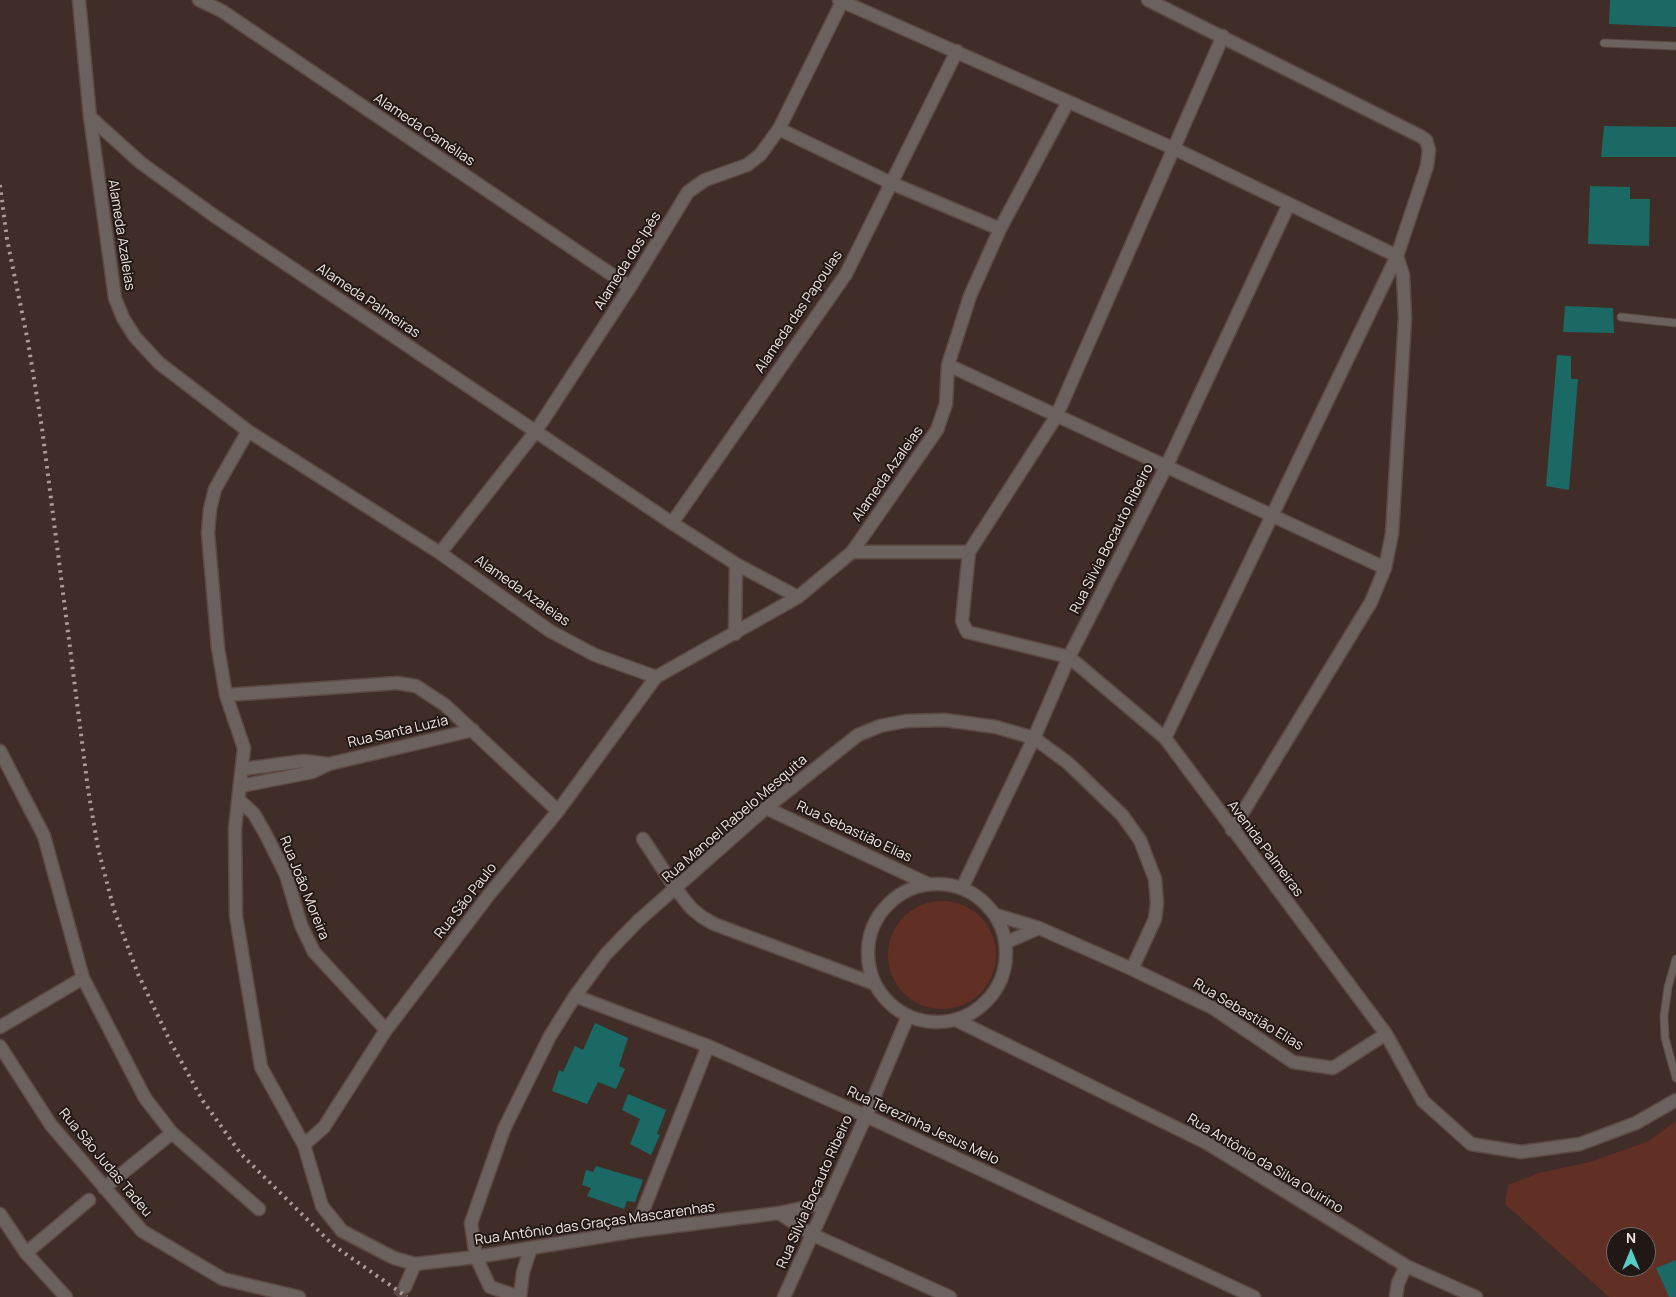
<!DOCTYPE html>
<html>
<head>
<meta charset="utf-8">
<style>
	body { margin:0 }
	#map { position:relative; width:1676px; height:1297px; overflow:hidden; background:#412d28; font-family:Manrope,sans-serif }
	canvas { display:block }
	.north { position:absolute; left:1606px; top:1227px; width:50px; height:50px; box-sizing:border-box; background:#211816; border:1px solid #746a67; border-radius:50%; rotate:0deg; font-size:14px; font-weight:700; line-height:20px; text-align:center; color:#f1e4e0 }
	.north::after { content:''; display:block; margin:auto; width:18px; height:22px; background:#54cdc7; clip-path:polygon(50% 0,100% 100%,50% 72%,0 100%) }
</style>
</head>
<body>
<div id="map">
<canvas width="1676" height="1297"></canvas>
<div class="north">N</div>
</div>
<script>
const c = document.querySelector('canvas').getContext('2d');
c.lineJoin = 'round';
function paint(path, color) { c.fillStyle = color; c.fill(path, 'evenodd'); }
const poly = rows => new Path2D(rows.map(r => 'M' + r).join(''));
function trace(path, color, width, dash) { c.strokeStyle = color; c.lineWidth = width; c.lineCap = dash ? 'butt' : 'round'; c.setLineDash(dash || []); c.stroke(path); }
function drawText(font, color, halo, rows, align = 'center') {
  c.font = font + ' Manrope,sans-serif'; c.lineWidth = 4; c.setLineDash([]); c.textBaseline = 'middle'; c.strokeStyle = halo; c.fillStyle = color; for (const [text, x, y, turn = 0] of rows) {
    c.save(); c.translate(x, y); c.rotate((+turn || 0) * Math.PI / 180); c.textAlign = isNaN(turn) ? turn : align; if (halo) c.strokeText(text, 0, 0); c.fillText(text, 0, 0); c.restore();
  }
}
const green = poly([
	'888 955a54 54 0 1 1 108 0a54 54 0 1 1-108 0Z',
	[1676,1121,1676,1297,1609,1297,1505,1204,1508,1185,1539,1173,1590,1162,1649,1141],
	[1616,1237,1646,1237,1646,1267,1616,1267]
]);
const building = poly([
	[1610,0,1676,0,1676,27,1609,24],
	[1604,126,1676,127,1676,157,1601,157],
	[1590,186,1630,187,1630,199,1650,199,1649,246,1588,244],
	[1565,306,1613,308,1614,333,1563,332],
	[1557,355,1571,356,1571,379,1578,379,1569,490,1546,486],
	[595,1023,628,1038,619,1066,625,1069,616,1089,598,1082,587,1104,552,1091,559,1070,563,1072,575,1046,583,1050],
	[628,1094,666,1110,657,1134,660,1135,651,1155,630,1144,640,1119,622,1110],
	[596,1166,643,1180,635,1202,627,1201,624,1209,587,1196,591,1188,582,1185,586,1170,593,1172],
	[1676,1260,1676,1297,1669,1297,1656,1268]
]);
const minorTunnel = poly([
	[398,1297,405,1287]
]);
const service = poly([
	[1604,43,1676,46],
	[1621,317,1676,323],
	[1676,959,1668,987,1664,1016,1665,1038,1676,1078]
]);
const minor = poly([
	[79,0,90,117,141,163,213,215,672,523,736,564,798,597],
	[199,0,222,11,630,287],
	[839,0,1175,149,1397,256,1403,275,1405,318,1392,534,1385,568,1371,602,1232,830],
	[1148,0,1420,136,1426,140,1429,150,1427,166,1397,256,1165,738],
	[90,117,115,298,123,318,135,337,159,363,248,431,440,553,550,631,595,655,656,677,798,597,852,552,937,430,946,404,948,365,970,296,1000,229,1068,102],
	[779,129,891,183,1000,229],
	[948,365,1385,568],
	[248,431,215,489,210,509,208,533,218,648,226,695,244,748,235,829,236,916,261,1067,304,1145,322,1206,342,1231,394,1258,415,1264,476,1257,635,1231,779,1213,825,1203],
	[672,523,846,274,957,51],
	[852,552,969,552,962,621,967,632,1069,657,1165,738,1386,1034,1423,1101,1471,1144,1521,1152,1580,1144,1636,1123,1676,1100],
	[969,552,1056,417,1223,36],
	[440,553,536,431,630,287,688,192,705,180,747,165,760,155,779,129,842,2],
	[735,634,736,564],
	[226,695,397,683,416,686,445,705,558,811],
	[0,751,44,836,83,978,145,1098,172,1133,259,1209],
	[243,769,304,761,329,764],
	[241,786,312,772,329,764,473,730],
	[239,800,254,814,265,833,286,875,301,925,314,952,386,1030],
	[766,808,928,884],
	[643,839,676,889,691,908,702,917,714,924,875,984],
	'868 953a69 69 0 1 1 138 0a69 69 0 1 1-138 0Z',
	[962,888,1034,738,1069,657,1167,465,1289,204],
	[996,915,1039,928,1132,969,1213,1008,1293,1062,1333,1068,1386,1034],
	[1007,942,1039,928],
	[575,996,708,1046,866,1116,1254,1297],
	[956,1020,1207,1143,1406,1266,1476,1297],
	[0,1027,83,978],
	[0,1046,51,1125,142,1231,223,1279,299,1297],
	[304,1145,324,1127,386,1030,488,896,558,811,656,677],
	[104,1188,172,1133],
	[779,1213,811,1234,950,1297],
	[0,1214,26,1253,66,1297],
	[635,1231,708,1046],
	[26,1253,89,1200],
	[405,1287,415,1264],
	[520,1297,490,1287,476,1257,471,1223,504,1129,550,1036,575,996,606,954,638,921,766,808,858,735,880,726,906,721,945,720,996,727,1034,738,1068,763,1122,815,1140,840,1155,879,1157,903,1155,919,1132,969],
	[520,1297,523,1272,531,1248],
	[784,1297,866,1116,908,1016],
	[1396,1297,1398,1283,1406,1266]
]);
const rail = poly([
	[0,185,7,239,28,342,42,428,88,789,98,848,114,910,138,974,170,1041,203,1101,241,1154,333,1245,407,1297]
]);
const streetNames = [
	["Alameda Camélias",424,130,34],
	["Alameda Azaleias",121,235,81],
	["Alameda dos Ipês",628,261,-58],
	["Alameda Palmeiras",368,301,34],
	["Alameda das Papoulas",799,312,-56],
	["Alameda Azaleias",888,474,-55],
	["Rua Silvia Bocauto Ribeiro",1112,539,-63],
	["Alameda Azaleias",522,591,35],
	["Rua Santa Luzia",398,732,-13],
	["Rua Manoel Rabelo Mesquita",735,819,-41],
	["Rua Sebastião Elias",854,832,25],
	["Avenida Palmeiras",1265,849,53],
	["Rua João Moreira",304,888,68],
	["Rua São Paulo",466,901,-52],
	["Rua Sebastião Elias",1248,1015,31],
	["Rua Terezinha Jesus Melo",923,1126,25],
	["Rua São Judas Tadeu",105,1163,50],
	["Rua Antônio da Silva Quirino",1265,1164,31],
	["Rua Silvia Bocauto Ribeiro",815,1192,-66],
	["Rua Antônio das Graças Mascarenhas",595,1224,-8]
];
paint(green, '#612f23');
paint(building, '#1a6965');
trace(minorTunnel, '#5b4844', 12, [12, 6]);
trace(service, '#5d4a45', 9);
trace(minor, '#5d4a45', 15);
trace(service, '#6b615e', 7);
trace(minor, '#6b615e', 12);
trace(rail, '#ac9c97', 4, [2.5, 5]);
drawText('14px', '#f1e4e0', '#211816', streetNames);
</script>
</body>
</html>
